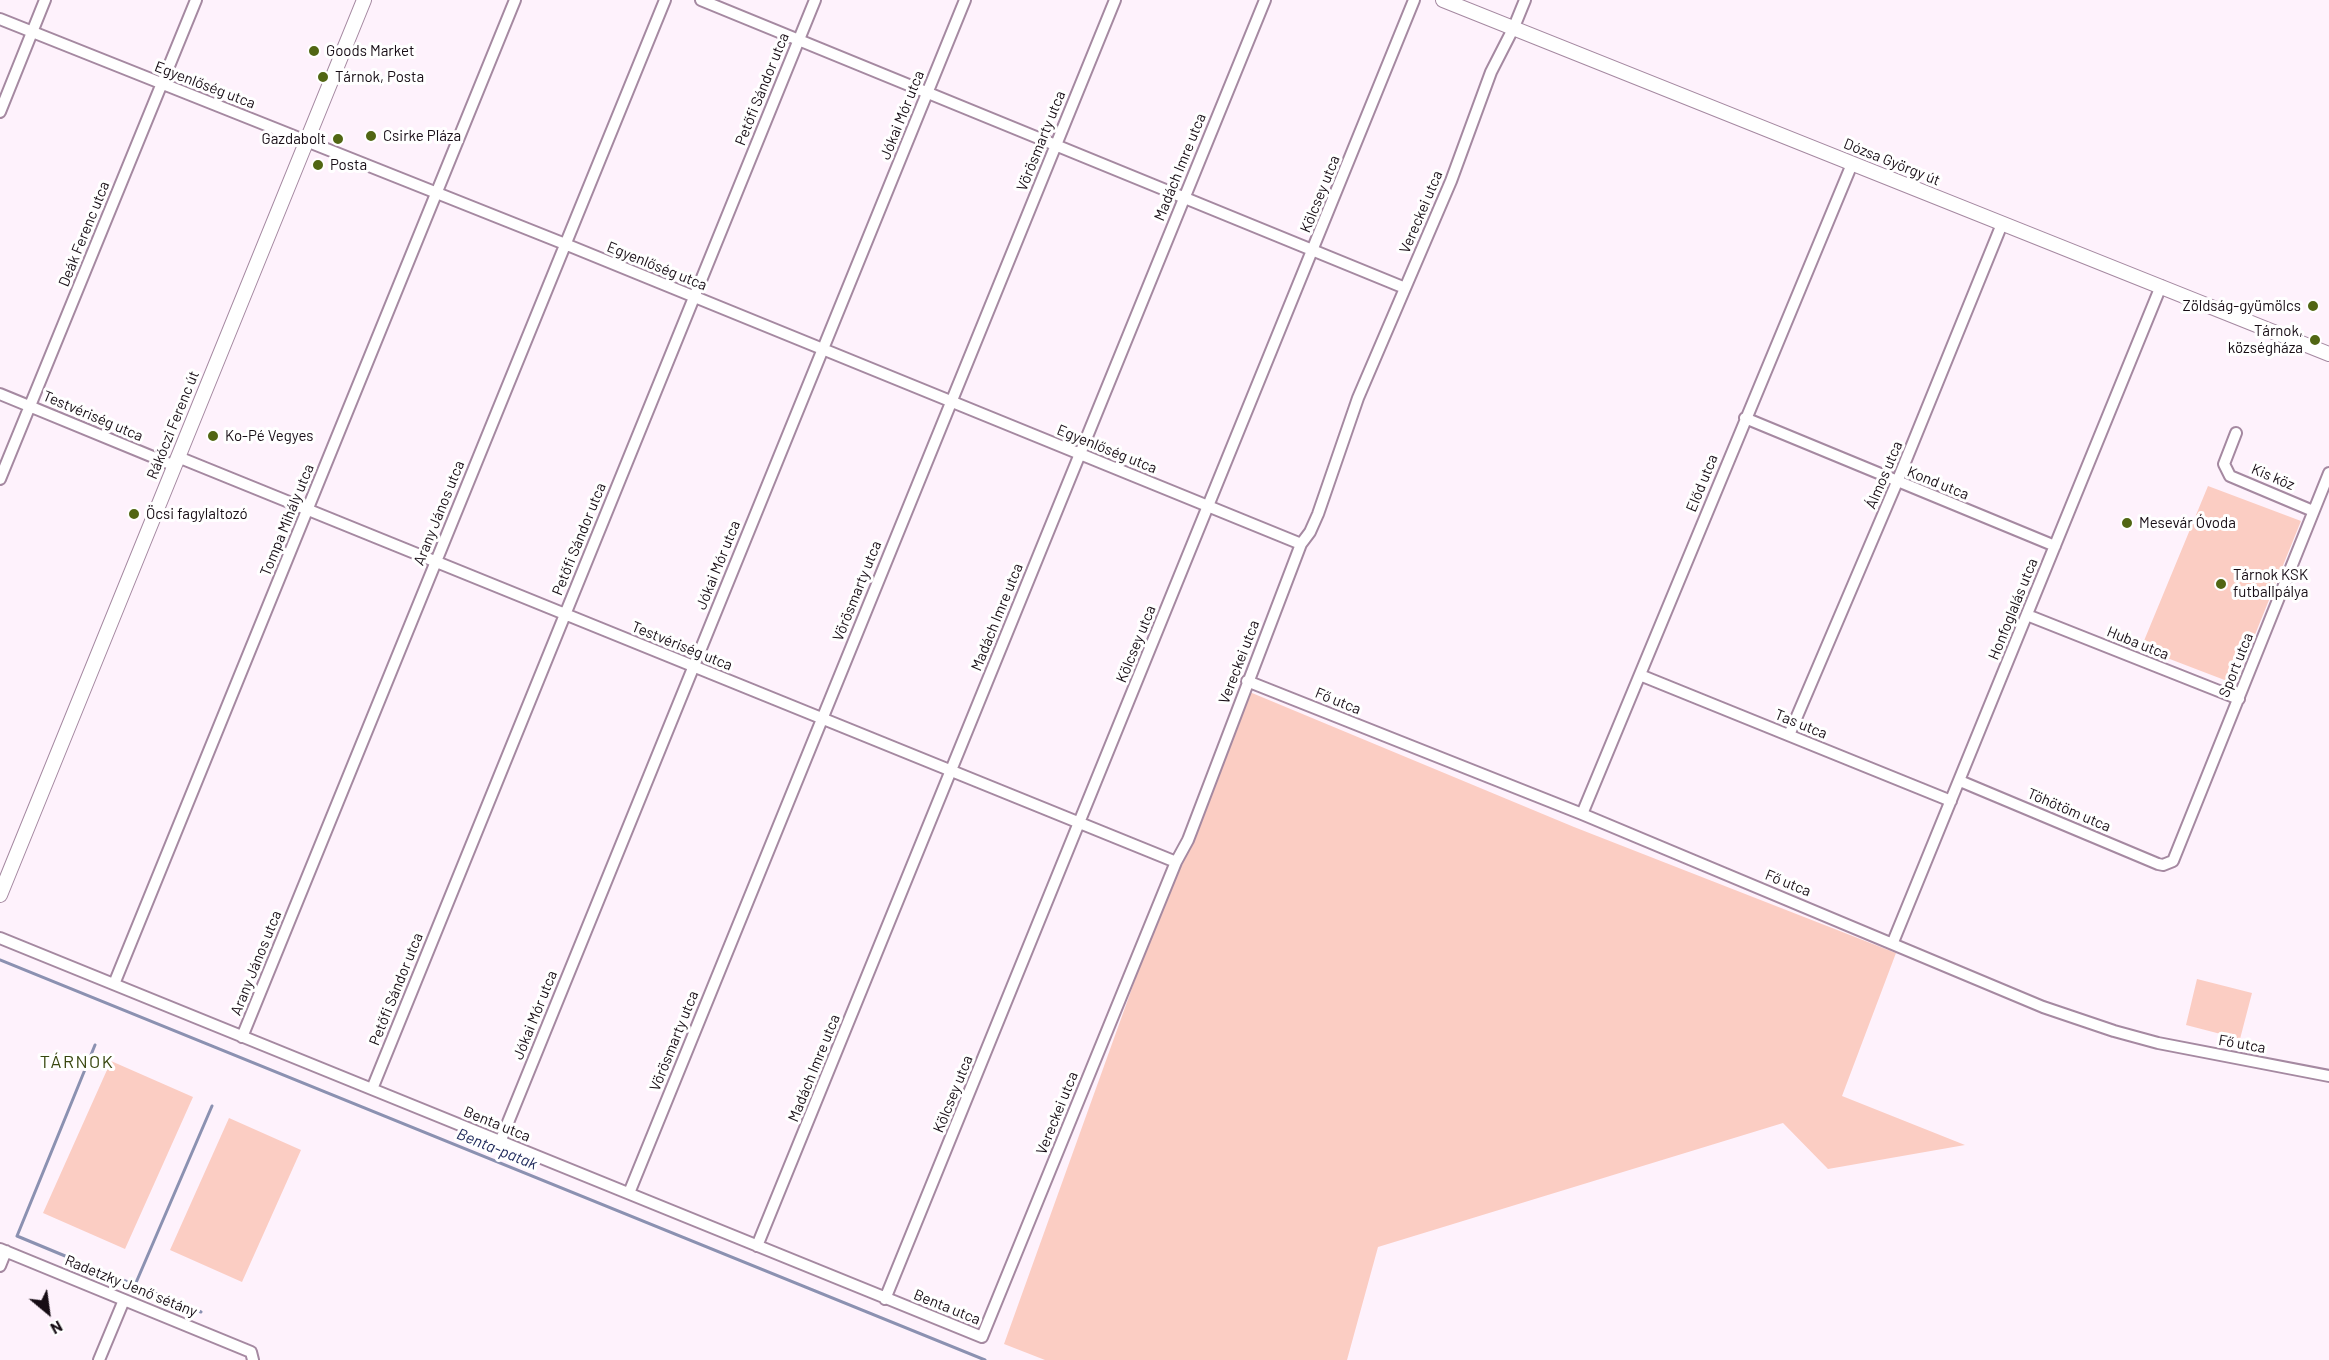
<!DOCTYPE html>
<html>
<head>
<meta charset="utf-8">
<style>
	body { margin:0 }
	#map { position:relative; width:2329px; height:1360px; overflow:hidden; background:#fef2fc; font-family:Barlow,sans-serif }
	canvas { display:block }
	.north { position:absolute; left:18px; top:1282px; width:60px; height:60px; -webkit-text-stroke:4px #fff; paint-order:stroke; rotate:151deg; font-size:16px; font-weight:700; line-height:24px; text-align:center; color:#170d15 }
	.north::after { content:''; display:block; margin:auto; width:21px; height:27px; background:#170d15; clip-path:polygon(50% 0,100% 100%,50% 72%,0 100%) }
</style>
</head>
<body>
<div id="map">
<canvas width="2329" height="1360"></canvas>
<div class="north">N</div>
</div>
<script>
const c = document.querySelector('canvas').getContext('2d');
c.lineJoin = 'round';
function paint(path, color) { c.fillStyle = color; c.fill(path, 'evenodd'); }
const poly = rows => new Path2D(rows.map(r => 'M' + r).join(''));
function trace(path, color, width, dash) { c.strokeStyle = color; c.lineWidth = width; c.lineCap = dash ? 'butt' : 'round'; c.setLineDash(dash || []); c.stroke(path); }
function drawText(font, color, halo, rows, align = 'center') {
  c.font = font + ' Barlow,sans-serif'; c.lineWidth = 6; c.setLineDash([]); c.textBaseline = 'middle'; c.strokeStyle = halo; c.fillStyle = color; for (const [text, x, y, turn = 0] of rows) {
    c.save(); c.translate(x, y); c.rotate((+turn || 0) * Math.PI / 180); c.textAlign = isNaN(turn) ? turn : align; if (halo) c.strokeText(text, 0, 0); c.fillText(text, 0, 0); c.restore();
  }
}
const green = poly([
	[2208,486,2301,521,2235,684,2141,648],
	[1240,688,1574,827,1896,953,1842,1096,1965,1145,1828,1169,1783,1123,1378,1247,1347,1360,1045,1360,1004,1344],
	[2197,979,2252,993,2240,1039,2186,1025],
	[111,1061,193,1097,125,1249,43,1213],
	[229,1118,301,1150,242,1282,170,1250]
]);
const stream = poly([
	[0,960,985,1360],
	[95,1045,17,1236,147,1290],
	[135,1285,212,1106],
	[154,1293,201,1312]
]);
const street = poly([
	[701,0,1405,288],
	[0,19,565,244,1301,544],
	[0,112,45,0],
	[0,394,175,466],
	[1745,418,2055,546],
	[2236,433,2224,464,2230,476,2313,511],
	[178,457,1176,862],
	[0,479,196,0],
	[2027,615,2239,699],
	[1640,675,1951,801],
	[1247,681,1582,814,2043,1007,2114,1031,2158,1043,2329,1076],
	[1789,735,1897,482,2002,224],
	[1960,781,2158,864,2163,865,2173,861,2329,473],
	[1582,814,1852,164],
	[0,938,982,1337,1176,862,1188,840,1301,544,1310,532,1318,514,1358,398,1451,181,1491,72,1514,27,1525,0],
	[1893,942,2161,286],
	[114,984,515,0],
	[242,1037,665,0],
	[372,1089,815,0],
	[500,1142,965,0],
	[629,1193,1115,0],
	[757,1246,1265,0],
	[0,1249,251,1352,253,1360],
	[0,1266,6,1251],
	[885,1299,1414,0],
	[99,1360,124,1300]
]);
const secondary = poly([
	[1443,0,2329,354],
	[0,895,364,0]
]);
const markers = [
	[314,51,6,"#516613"],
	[323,77,6,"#516613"],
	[371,136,6,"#516613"],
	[338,139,6,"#516613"],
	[318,165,6,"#516613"],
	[2313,306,6,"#516613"],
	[2315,340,6,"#516613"],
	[213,436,6,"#516613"],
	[134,514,6,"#516613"],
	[2127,523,6,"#516613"],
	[2221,584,6,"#516613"]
];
const poiNames = [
	["Goods Market",326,51],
	["Tárnok, Posta",335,77],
	["Csirke Pláza",383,136],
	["Gazdabolt",326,139,"right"],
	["Posta",330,165],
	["Zöldság-gyümölcs",2301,306,"right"],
	["Tárnok,",2303,331,"right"],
	["községháza",2303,348,"right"],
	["Ko-Pé Vegyes",225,436],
	["Öcsi fagylaltozó",146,514],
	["Mesevár Óvoda",2139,523],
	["Tárnok KSK",2233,575],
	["futballpálya",2233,592]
];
const streetNames = [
	["Egyenlőség utca",205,85,21],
	["Petőfi Sándor utca",762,89,-68],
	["Jókai Mór utca",902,115,-68],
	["Vörösmarty utca",1041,141,-68],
	["Dózsa György út",1892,162,22],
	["Madách Imre utca",1180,167,-68],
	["Kölcsey utca",1320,194,-68],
	["Vereckei utca",1421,212,-67],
	["Deák Ferenc utca",84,234,-68],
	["Egyenlőség utca",657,266,22],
	["Testvériség utca",93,416,23],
	["Rákóczi Ferenc út",173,425,-68],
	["Egyenlőség utca",1107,449,22],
	["Álmos utca",1884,475,-67],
	["Kis köz",2273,477,23],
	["Előd utca",1702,483,-68],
	["Kond utca",1938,483,22],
	["Arany János utca",439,513,-68],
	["Tompa Mihály utca",287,520,-68],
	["Petőfi Sándor utca",579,539,-68],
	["Jókai Mór utca",718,565,-68],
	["Vörösmarty utca",857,591,-68],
	["Honfoglalás utca",2013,609,-68],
	["Madách Imre utca",997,617,-68],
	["Huba utca",2138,643,22],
	["Kölcsey utca",1136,644,-68],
	["Testvériség utca",682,646,22],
	["Vereckei utca",1239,662,-69],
	["Sport utca",2236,665,-68],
	["Fő utca",1338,701,22],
	["Tas utca",1801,724,22],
	["Töhötöm utca",2069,810,23],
	["Fő utca",1788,883,22],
	["Arany János utca",256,963,-68],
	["Petőfi Sándor utca",396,989,-68],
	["Jókai Mór utca",535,1015,-68],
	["Vörösmarty utca",674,1041,-68],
	["Fő utca",2242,1044,10],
	["Madách Imre utca",814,1068,-68],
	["Kölcsey utca",953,1094,-68],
	["Vereckei utca",1057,1113,-68],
	["Benta utca",497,1124,22],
	["Radetzky Jenő sétány",131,1286,22],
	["Benta utca",947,1307,22]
];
const waterNames = [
	["Benta-patak",497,1149,22]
];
const quarterNames = [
	["TÁRNOK",77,1062]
];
paint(green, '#fbcdc3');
trace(stream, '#8b91b1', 3);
trace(street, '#a589a1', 14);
trace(secondary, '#a589a1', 16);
trace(street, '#fff', 10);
trace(secondary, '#fff', 14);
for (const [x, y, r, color] of markers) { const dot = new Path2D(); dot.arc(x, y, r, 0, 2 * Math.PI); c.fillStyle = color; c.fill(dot); trace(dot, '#fff', 2); }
drawText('15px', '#170d15', '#fff', poiNames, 'left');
drawText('15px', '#170d15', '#fff', streetNames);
drawText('italic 16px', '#202b5d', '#fff', waterNames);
c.letterSpacing = '1.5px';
drawText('18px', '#37460e', '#fff', quarterNames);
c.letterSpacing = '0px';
</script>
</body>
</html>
